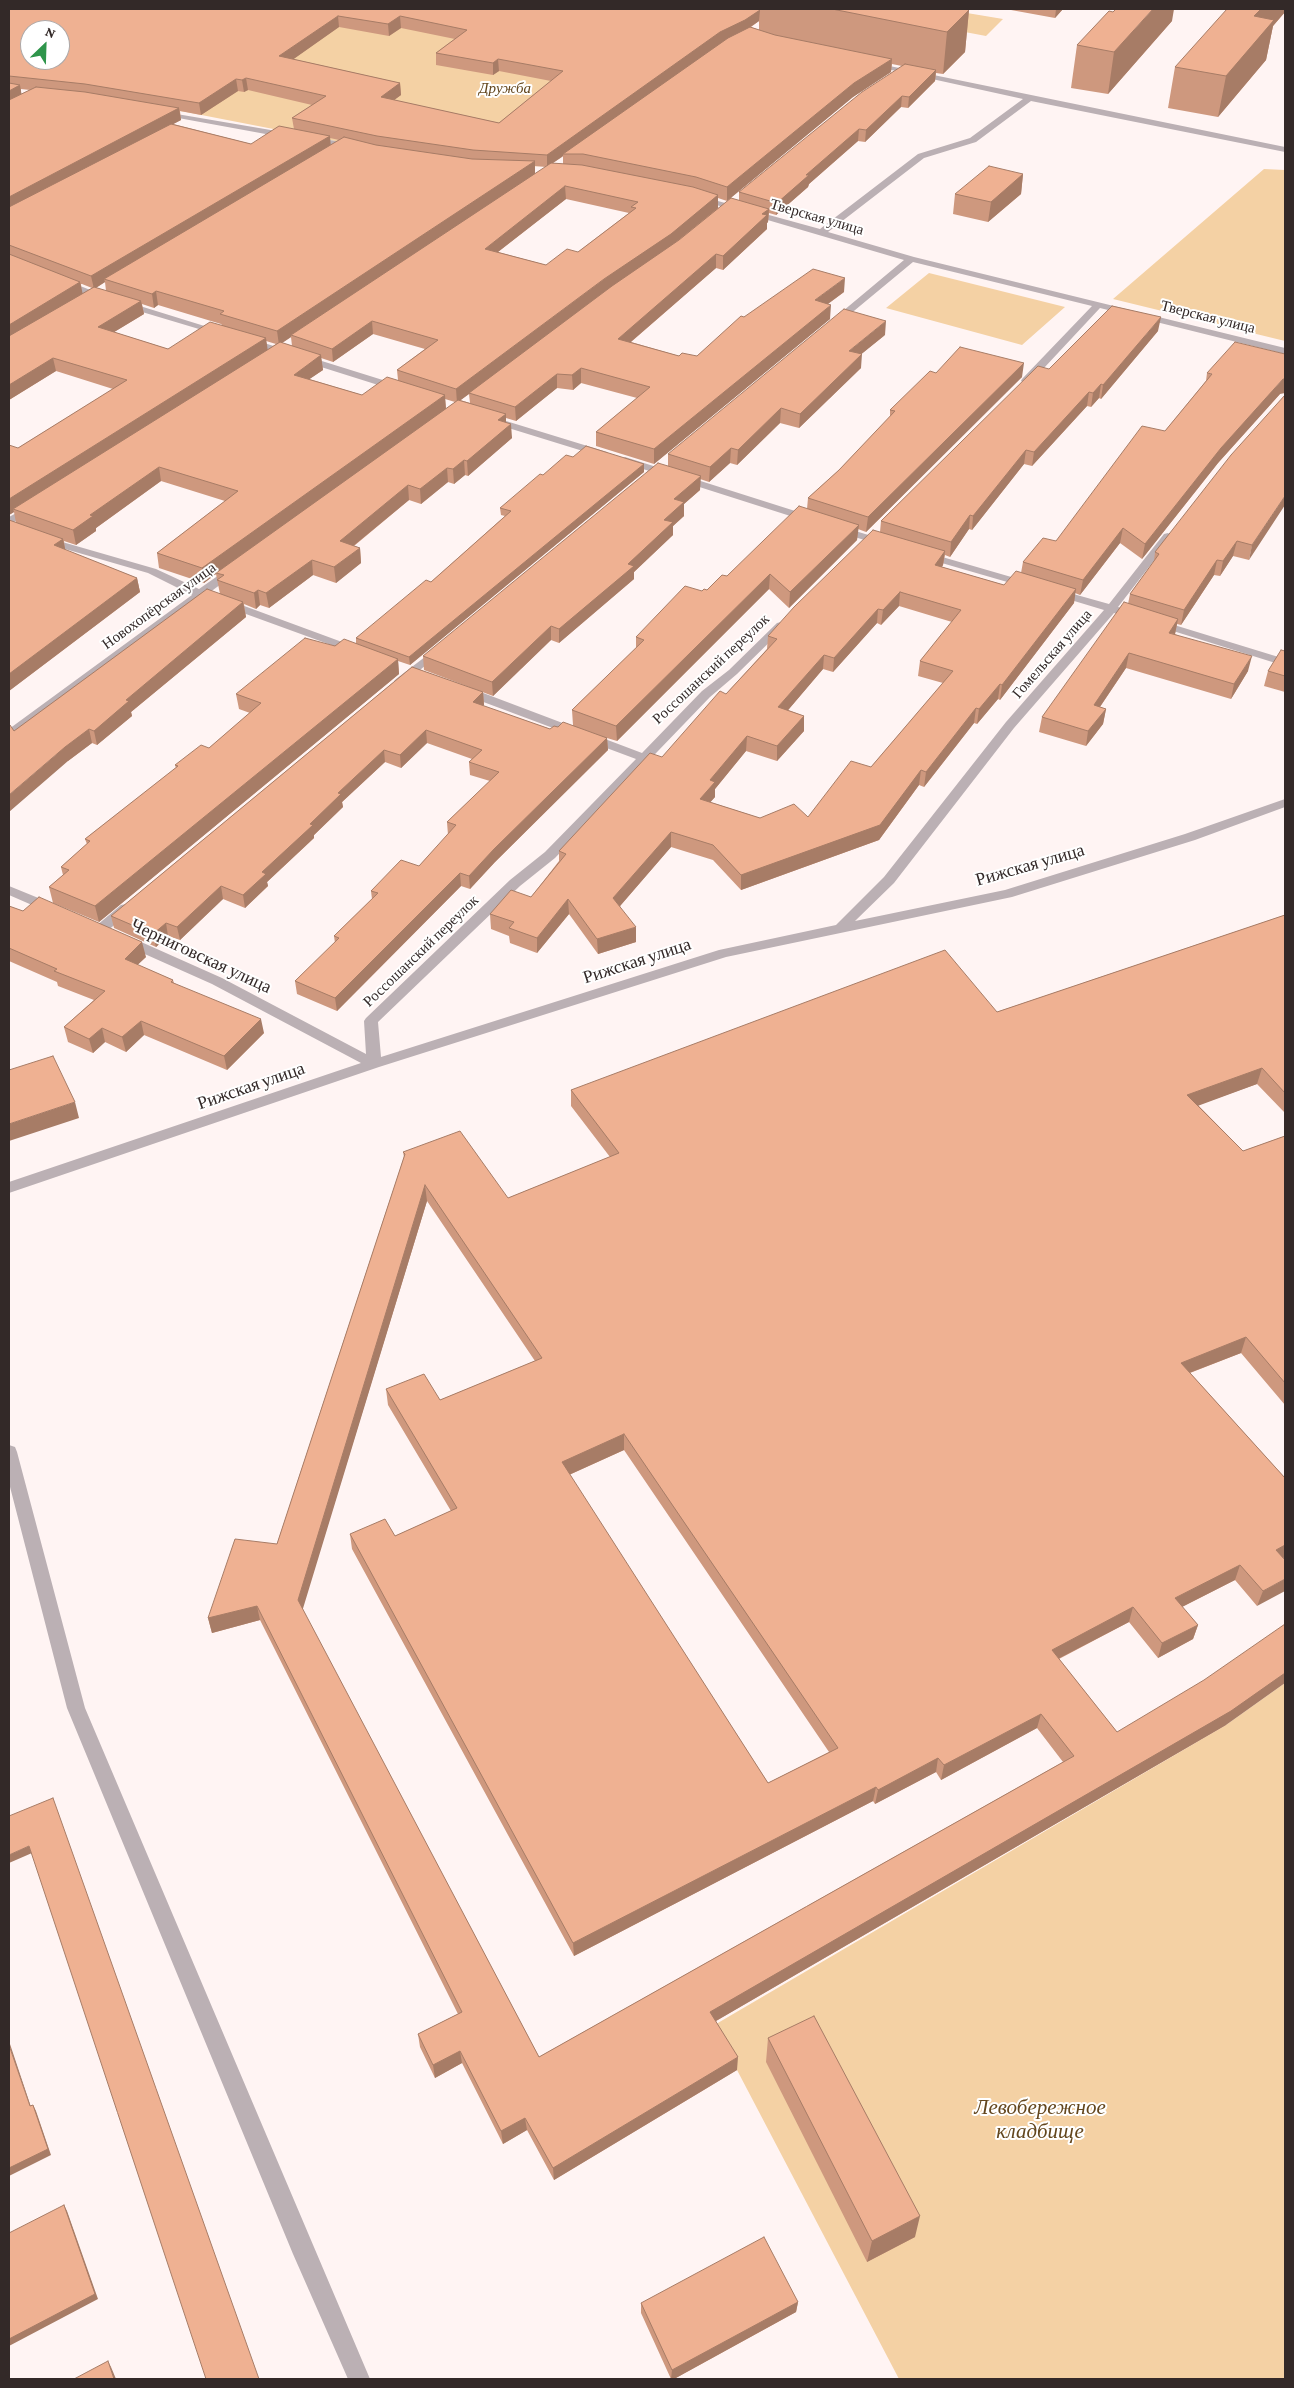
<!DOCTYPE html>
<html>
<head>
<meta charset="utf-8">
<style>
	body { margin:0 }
	#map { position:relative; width:1294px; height:2388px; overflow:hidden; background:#fff4f3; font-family:"Crimson Pro",serif }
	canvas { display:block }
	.frame { position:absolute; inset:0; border:10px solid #332928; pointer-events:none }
	.north { position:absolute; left:20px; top:20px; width:50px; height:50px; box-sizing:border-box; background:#fff; border:1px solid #ada9a9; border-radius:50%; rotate:24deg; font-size:14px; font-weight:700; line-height:20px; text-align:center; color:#332928 }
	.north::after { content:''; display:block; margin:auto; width:18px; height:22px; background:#2e954b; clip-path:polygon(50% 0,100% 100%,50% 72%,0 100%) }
</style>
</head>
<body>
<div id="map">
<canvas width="1294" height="2388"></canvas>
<div class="frame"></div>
<div class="north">N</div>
</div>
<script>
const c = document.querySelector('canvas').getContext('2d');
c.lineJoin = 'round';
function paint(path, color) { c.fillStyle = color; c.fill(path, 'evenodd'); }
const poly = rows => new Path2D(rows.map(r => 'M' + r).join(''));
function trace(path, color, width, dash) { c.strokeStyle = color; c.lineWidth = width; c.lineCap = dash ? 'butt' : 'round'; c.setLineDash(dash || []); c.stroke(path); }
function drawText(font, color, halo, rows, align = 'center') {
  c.font = font + ' "Crimson Pro",serif'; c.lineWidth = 4; c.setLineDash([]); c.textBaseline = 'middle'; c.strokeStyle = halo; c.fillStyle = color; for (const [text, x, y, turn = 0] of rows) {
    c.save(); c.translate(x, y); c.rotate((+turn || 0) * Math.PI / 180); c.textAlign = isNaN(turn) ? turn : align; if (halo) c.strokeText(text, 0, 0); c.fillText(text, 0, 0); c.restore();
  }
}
const green = poly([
	[9,9,773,9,544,166,479,169,186,112,9,84],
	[30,30,60,30,60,60,30,60],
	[967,13,1003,19,986,36,949,29],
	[1264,169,1285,170,1285,341,1113,299],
	[929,273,1065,307,1022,345,886,308],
	[1285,1683,1285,2379,899,2379,737,2070,711,2027,1226,1725]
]);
const street = poly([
	[870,62,1285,147,1285,152,1031,101,976,142,924,158,828,232,914,257,1285,348,1285,354,1100,308,1030,383,1026,384,1021,381,1022,379,1092,306,913,262,837,325,831,325,831,321,904,260,696,199,696,195,820,229,918,154,970,138,1023,99,873,66,869,64,870,62],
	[159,111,353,144,357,147,353,150,162,115,158,113,159,111],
	[59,280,65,280,98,293,227,333,219,335,92,297,59,284,59,280],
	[248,338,402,386,403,388,402,390,394,390,245,343,245,339,248,338],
	[493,417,607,452,608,454,603,457,599,456,489,422,488,420,493,417],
	[625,457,814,517,815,519,810,522,806,521,621,462,620,460,625,457],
	[31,505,35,506,35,510,9,525,9,517,31,505],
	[839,526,888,541,889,543,884,546,835,531,835,527,839,526],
	[1168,533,1173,536,1118,607,1140,614,1140,618,1136,619,1114,613,1014,728,894,883,855,921,1005,890,1185,834,1285,799,1285,807,1195,840,1012,897,726,957,379,1067,9,1193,9,1182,361,1063,212,984,120,943,118,940,120,937,130,937,222,978,366,1054,364,1021,366,1018,510,880,545,852,636,759,462,694,460,691,462,688,470,688,642,753,702,691,729,670,777,623,781,622,787,625,737,674,710,697,555,858,520,886,378,1022,381,1057,719,950,836,925,884,877,1006,722,1104,610,1051,594,1051,590,1059,590,1109,604,1164,534,1168,533],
	[45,537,156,569,199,589,229,568,237,568,237,572,209,593,361,649,363,651,357,654,353,653,202,598,13,738,9,739,9,729,192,595,148,573,41,542,41,538,45,537],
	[925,552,1032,583,1034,585,1028,588,921,557,920,555,925,552],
	[1158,620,1285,659,1285,666,1154,625,1152,623,1154,621,1158,620],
	[438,647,442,648,444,650,442,652,404,683,396,683,394,681,396,679,438,647],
	[9,886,58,906,60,909,53,913,48,912,9,895,9,886],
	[126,904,131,905,133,908,131,911,106,932,96,932,94,929,96,926,121,905,126,904],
	[9,1445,15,1447,17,1452,85,1708,370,2379,348,2379,293,2254,67,1708,9,1483,9,1445]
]);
const wall = poly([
	[9,9,965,9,969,10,965,52,943,74,936,73,935,81,908,108,901,107,865,142,858,141,809,184,808,187,776,215,769,213,768,222,767,223,767,229,723,270,716,268,631,342,679,356,697,356,744,317,844,292,828,304,830,319,654,464,596,446,596,432,637,398,581,383,573,390,557,388,516,421,506,418,506,422,512,438,468,476,465,475,454,484,448,482,421,504,409,500,354,546,360,548,361,563,336,583,313,575,269,608,260,605,256,609,244,604,246,617,131,712,132,716,97,745,92,743,68,761,14,731,220,594,216,574,204,583,159,568,157,553,225,501,161,481,96,528,96,531,76,545,64,541,65,550,137,578,140,592,9,691,9,520,16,523,14,512,9,515,18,448,113,389,56,371,9,400],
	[759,21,759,30,751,27],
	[339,27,389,36,401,28,455,39,436,53,436,65,493,75,499,71,551,81,499,123,394,100,401,95,400,83,293,59],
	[892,64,902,66,739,192,739,200,718,208,718,198,727,201,853,97,891,72],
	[21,89,30,90,21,94],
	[248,90,312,105,292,118,294,129,251,144,173,124,181,120,180,111,201,115,238,91,244,92],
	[330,138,339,140,330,145],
	[563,156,563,164,553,163,562,157],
	[535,166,546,167,535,174],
	[566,199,629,213,578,252,546,265,498,252],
	[105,282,106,291,96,288],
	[81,284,82,284,92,288,82,294],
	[142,304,154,308,158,305,221,324,222,325,168,349,114,332,144,314],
	[373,334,425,349,397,370,398,380,362,395,309,379,323,370,321,358,333,362],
	[291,337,292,346,282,343],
	[266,341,276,344,267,350],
	[469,394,470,403,460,400],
	[445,399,455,402,446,409],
	[1011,9,1063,9,1055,18,1011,10],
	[1285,12,1273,26,1266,60,1218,117,1168,108,1175,67],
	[1172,21,1108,94,1071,88,1077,45],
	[1023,174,1021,194,988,222,953,214,955,194],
	[1158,331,1101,399,1099,398,1091,407,1087,406,1032,466,1024,464,972,530,969,529,950,557,945,555,943,565,942,567,1004,585,1021,573,1023,562,1056,541,1165,431,1206,381,1207,373,1280,394,1218,463,1142,559,1120,543,1080,595,1075,593,1074,603,1000,700,998,699,977,724,974,723,924,787,919,785,879,840,741,890,713,860,671,847,620,906,636,942,598,954,569,914,537,953,510,943,509,936,491,929,490,914,531,897,559,861,559,851,662,757,726,694,767,649,768,636,880,532,881,521,1049,369],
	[899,606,952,622,920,661,918,676,943,683,871,767,808,817,760,818,710,802,715,797,715,789,746,751,777,761,804,731,804,716,788,710,823,669,833,672,877,623,881,625],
	[885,335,861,354,861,368,799,428,780,423,737,465,730,463,709,482,700,479,700,490,684,504,684,516,673,526,673,535,634,572,634,579,559,643,551,640,493,696,424,670,423,656,668,466,668,454],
	[936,373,1022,377,866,532,858,529,857,540,789,608,769,589,617,741,607,738,608,750,495,862,470,889,461,886,337,1011,297,994,295,981,335,943,334,936,372,899,371,891,419,866,448,835,447,822,490,781,470,775,469,762,472,759,427,743,401,768,385,762,342,802,343,807,314,835,314,838,267,882,268,886,245,908,223,899,180,940,168,936,156,947,114,928,111,916,412,667,483,692,484,705,483,706,550,729,573,725,572,710,636,648,636,637,702,591,707,590,727,576,807,509,808,498,839,470,890,417,890,410],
	[1285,395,1249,560,1233,556,1220,576,1214,575,1181,625,1177,624,1175,634,1248,671,1231,699,1126,668,1100,707,1106,709,1103,724,1086,746,1039,732,1042,717,1128,604,1130,594,1154,561,1155,552],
	[573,457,644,464,644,472,410,665,398,661,399,674,99,922,53,903,49,887,63,875,61,867,87,844,85,839,176,768,175,765,209,748,250,713,239,709,236,694,335,646,356,643,356,638,431,582,505,516,501,515,500,508,543,475],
	[1285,645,1285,692,1264,686,1268,671,1284,651],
	[9,906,146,957,137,965,173,980,174,983,264,1033,227,1070,144,1035,126,1052,105,1042,93,1053,68,1042,64,1027,94,1000,58,986,57,982,9,961],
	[1285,915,1285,1113,1257,1084,1198,1105,1243,1151,1285,1136,1285,1405,1241,1353,1190,1373,1285,1478,1285,1557,1283,1558,1257,1606,1235,1580,1182,1607,1198,1625,1193,1639,1158,1658,1129,1622,1059,1659,1117,1732,1226,1725,716,2021,737,2070,554,2180,527,2130,503,2144,462,2063,435,2078,420,2047,418,2034,458,2014,260,1620,212,1633,208,1618,277,1544,404,1157,403,1152,508,1198,610,1157,571,1106,571,1090,997,1012],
	[427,1201,535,1361,440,1400,386,1389,388,1405,451,1511,395,1536,350,1534,352,1549,574,1956,873,1801,875,1804,936,1772,941,1780,1037,1728,1063,1762,539,2057,302,1609],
	[624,1450,829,1752,768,1783,569,1475],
	[768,2038,915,2237,867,2262,766,2062],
	[798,2302,796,2312,674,2379,671,2379,641,2313,641,2303]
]);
const shadedWall = poly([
	[1056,9,1063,9,1055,18],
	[1153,9,1174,9,1172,21,1108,94,1114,52],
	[1261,9,1285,9,1285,12,1273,26,1266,60,1218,117,1226,76,1254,16],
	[760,10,759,21,563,154,563,156,547,167,547,155,720,32],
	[969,10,965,52,943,74,947,32],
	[338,16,339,27,281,68,279,56],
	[400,16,401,28,389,36,388,24],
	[498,59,499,71,493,75,493,63],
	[892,59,891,72,853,97,727,201,727,187,854,83],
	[936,70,935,81,908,108,909,97],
	[246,78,248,90,244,92,242,80],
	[236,79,238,91,201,115,199,103],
	[400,83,401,95,382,109,381,97],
	[20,85,22,97,9,104,9,91],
	[902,96,901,107,865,142,866,130],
	[179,108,181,120,9,211,9,197],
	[859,129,858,141,809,184,808,187,776,215,777,203,806,175],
	[330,136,331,148,104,279,105,282,94,289,91,276],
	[535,161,535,175,291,335,291,337,279,345,277,331],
	[1023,174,1021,194,988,222,991,202],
	[565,186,566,199,485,262,485,249],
	[718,195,718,208,671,246,604,292,457,403,456,389],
	[769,209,768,222,767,223,767,229,723,270,723,256,762,214],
	[716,254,716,268,618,353,618,339],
	[845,278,844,292,814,314,815,300],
	[80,282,83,295,9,340,9,325],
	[156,291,158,305,154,308,152,294],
	[141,301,144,314,101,340,98,327],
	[831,305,830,319,654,464,654,449],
	[1161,317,1158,331,1101,399,1103,385],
	[372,321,373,334,333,362,332,349],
	[886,321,885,335,848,365,849,351],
	[266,338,268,352,13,509,14,512,9,515,9,499],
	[862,354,861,368,799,428,800,414],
	[321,355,323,370,295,389,294,375],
	[53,358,56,371,9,400,9,385],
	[1024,363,1022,377,866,532,868,517],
	[581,368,581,383,573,390,572,375],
	[557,374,557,388,516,421,515,407],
	[1283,379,1285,379,1285,393,1280,394,1218,463,1142,559,1145,544,1221,448],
	[1101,384,1099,398,1091,407,1093,393],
	[1089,392,1087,406,1032,466,1034,452],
	[445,395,446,410,216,573,216,574,204,583,202,568],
	[781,408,780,423,737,465,738,450],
	[506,414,506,428,511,424,512,438,468,476,467,461,498,420],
	[731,448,730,463,709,482,710,467],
	[1026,450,1024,464,972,530,973,516],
	[464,460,465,475,454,484,453,469],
	[644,464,644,472,410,665,409,657],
	[159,467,161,481,96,528,96,531,76,545,73,530,90,515],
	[447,468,448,482,421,504,420,489],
	[701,476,700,490,684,504,684,516,673,526,673,535,634,572,634,579,559,643,559,629,628,564,664,520,674,499],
	[408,485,409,500,341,556,340,541],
	[1285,496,1285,505,1249,560,1252,545],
	[970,515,969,529,950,557,951,542],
	[859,525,857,540,789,608,790,592],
	[1123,528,1120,543,1080,595,1083,580],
	[63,539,66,553,54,545],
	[1237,541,1233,556,1220,576,1223,561],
	[360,548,361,563,336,583,334,567],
	[945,551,943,565,933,579,935,565],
	[312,560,313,575,269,608,266,593],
	[1217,560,1214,575,1181,625,1184,610],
	[770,574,769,589,617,741,616,726],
	[137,578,140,592,9,691,9,674],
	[1076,589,1074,603,1000,700,1002,685],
	[258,590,260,605,256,609,254,593],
	[900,592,899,606,881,625,883,610],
	[243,602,246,617,131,712,132,716,97,745,94,731,126,700],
	[878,609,877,623,833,672,834,658],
	[1178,619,1175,634,1169,633],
	[551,626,551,640,493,696,492,682],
	[1129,653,1126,668,1091,720,1094,705],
	[824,655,823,669,778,722,778,707],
	[1252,656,1248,671,1231,699,1234,684],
	[398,659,399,674,99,922,95,906],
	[1000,684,998,699,977,724,979,709],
	[483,692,484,705,474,715,473,702],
	[976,708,974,723,924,787,926,772],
	[1106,709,1103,724,1086,746,1088,731],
	[804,716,804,731,777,761,777,746],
	[89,729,92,743,68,761,9,812,9,795,65,747],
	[426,730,427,743,401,768,400,755],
	[747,736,746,751,715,789,715,797,700,814,700,799,710,780],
	[607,738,608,750,495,862,470,889,469,876,494,849],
	[384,750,385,762,342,802,343,807,314,835,314,838,267,882,268,886,245,908,243,895,262,872,310,824,338,793],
	[921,770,919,785,879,840,741,890,741,875],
	[671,832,671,847,614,913,613,898],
	[460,873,461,886,337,1011,335,998],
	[221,886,223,899,180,940,177,927],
	[568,899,569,914,537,953,537,938],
	[166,923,168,936,156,947,153,934],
	[636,927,636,942,598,954,597,939],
	[142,942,146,957,128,974,125,959],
	[261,1019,264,1033,227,1070,224,1056],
	[141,1021,144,1035,126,1052,122,1037],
	[102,1028,105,1042,93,1053,89,1039],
	[1262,1068,1257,1084,1184,1111,1187,1095],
	[75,1102,79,1118,9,1141,9,1124],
	[425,1185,427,1201,301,1615,298,1600],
	[1246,1337,1241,1353,1176,1378,1181,1363],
	[624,1434,624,1450,562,1478,562,1462],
	[1285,1545,1285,1557,1270,1565,1276,1550],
	[1240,1565,1235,1580,1170,1613,1175,1598],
	[1285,1579,1285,1591,1257,1606,1263,1591],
	[257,1606,260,1620,212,1633,208,1618],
	[1133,1607,1129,1622,1048,1664,1052,1650],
	[1198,1625,1193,1639,1158,1658,1162,1643],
	[1285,1673,1285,1683,1226,1725,709,2025,710,2012],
	[1041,1714,1037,1728,941,1780,944,1765],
	[938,1758,936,1772,875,1804,878,1790],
	[876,1787,873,1801,574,1956,573,1943],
	[29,1846,32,1853,9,1863,9,1855],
	[9,2041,33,2113,30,2106,9,2045],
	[460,2051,462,2063,435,2078,433,2065],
	[738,2057,737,2070,554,2180,553,2168],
	[33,2105,36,2111,51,2155,9,2176,9,2168],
	[525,2118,527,2130,503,2144,501,2131],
	[64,2205,67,2211,98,2299,9,2346,9,2339],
	[920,2216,915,2237,867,2262,872,2241],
	[798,2302,796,2312,674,2379,671,2379,672,2370],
	[108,2361,111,2367,116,2379,114,2379]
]);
const building = poly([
	[9,9,760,9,760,10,745,20,720,32,547,155,473,150,377,136,292,118,326,96,246,78,242,80,236,79,199,103,85,84,9,76,9,9],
	[338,16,388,24,400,16,467,30,436,53,493,63,498,59,563,71,499,123,381,97,400,83,279,56,338,16],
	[30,30,60,30,60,60,30,60,30,30],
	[832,9,965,9,969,10,947,32,832,9],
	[1116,9,1153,9,1114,52,1077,45,1109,11,1113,12,1116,9],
	[1227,9,1261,9,1254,16,1274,20,1226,76,1175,67,1227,9],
	[750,27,775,35,892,59,854,83,727,187,696,177,583,154,563,154,728,38,750,27],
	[905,64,936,70,909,97,902,96,866,130,859,129,806,175,809,175,777,203,739,192,862,92,905,64],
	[9,83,20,85,9,91,9,83],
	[36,87,85,92,179,108,9,197,9,100,36,87],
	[171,124,251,144,279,126,330,136,91,276,9,245,9,207,171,124],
	[344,137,376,145,472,159,535,161,277,331,220,314,224,311,156,291,152,294,104,279,344,137],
	[551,163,582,165,693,187,718,195,671,234,604,279,456,389,397,370,438,340,372,321,332,349,291,335,551,163],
	[565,186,638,202,631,207,636,208,578,252,567,249,546,265,485,249,565,186],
	[989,166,1023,174,991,202,955,194,989,166],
	[731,198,769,209,762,214,767,215,723,256,716,254,618,339,679,356,682,353,697,356,741,316,744,317,813,269,845,278,815,300,831,305,654,449,596,432,650,387,581,368,572,375,557,374,515,407,469,393,612,286,679,240,731,198],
	[9,254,80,282,9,325,9,254],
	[94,287,141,301,98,327,168,349,210,322,266,338,9,499,9,445,18,448,127,380,53,358,9,385,9,336,94,287],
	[1112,306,1161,317,1103,385,1101,384,1093,393,1089,392,1034,452,1026,450,973,516,970,515,951,542,881,521,1038,366,1049,369,1112,306],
	[844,309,886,321,849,351,862,354,800,414,781,408,738,450,731,448,710,467,668,454,844,309],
	[280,342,321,355,294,375,362,395,387,377,445,395,202,568,157,553,238,491,159,467,90,515,93,516,73,530,13,509,280,342],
	[1235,342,1285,354,1285,379,1283,379,1221,448,1145,544,1123,528,1083,580,1023,562,1043,538,1056,541,1142,426,1165,431,1212,374,1207,373,1235,342],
	[960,347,1024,363,868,517,808,498,839,470,895,411,890,410,930,371,936,373,960,347],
	[1285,395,1285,496,1252,545,1237,541,1223,561,1217,560,1184,610,1130,594,1159,554,1155,552,1231,455,1285,395],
	[458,400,506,414,498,420,511,424,467,461,464,460,453,469,447,468,420,489,408,485,340,541,360,548,334,567,312,560,266,593,258,590,254,593,217,580,224,575,216,573,458,400],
	[586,446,644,464,409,657,356,638,426,580,431,582,511,511,500,508,540,474,543,475,566,455,573,457,586,446],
	[658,463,701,476,674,499,684,502,664,520,673,522,628,564,634,566,559,629,551,626,492,682,423,656,658,463],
	[799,506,859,525,790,592,770,574,616,726,572,710,644,640,636,637,685,586,702,591,704,589,707,590,722,575,727,576,799,506],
	[9,520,63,539,54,545,137,578,9,674,9,520],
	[873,530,945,551,935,565,1004,585,1016,571,1076,589,1002,685,1000,684,979,709,976,708,926,772,921,770,880,825,741,875,713,845,671,832,613,898,636,927,597,939,568,899,537,938,509,928,514,922,490,914,511,890,531,897,566,854,559,851,650,753,662,757,720,691,726,694,777,639,768,636,794,607,873,530],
	[900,592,961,610,920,661,953,671,871,767,851,761,808,817,794,804,760,818,700,799,715,782,710,780,747,736,777,746,804,716,778,707,824,655,834,658,878,609,883,610,900,592],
	[207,589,243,602,126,700,129,701,94,731,89,729,65,747,9,795,9,726,10,725,14,731,207,589],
	[1124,602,1178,619,1169,633,1252,656,1234,684,1129,653,1094,705,1106,709,1088,731,1042,717,1124,602],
	[305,638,335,646,344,639,398,659,95,906,49,887,69,870,61,867,90,841,85,839,178,766,175,765,201,745,209,748,261,703,236,694,305,638],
	[1281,650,1285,651,1285,676,1268,671,1281,650],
	[412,667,483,692,473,702,550,729,554,726,558,727,563,722,607,738,494,849,469,876,460,873,335,998,295,981,339,938,334,936,378,893,371,891,401,860,419,866,456,825,447,822,499,772,469,762,482,750,426,730,400,755,384,750,338,793,341,794,310,824,313,825,262,872,266,874,243,895,221,886,177,927,166,923,153,934,111,916,412,667],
	[39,897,142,942,125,959,173,980,171,982,261,1019,224,1056,141,1021,122,1037,102,1028,89,1039,64,1027,105,991,54,971,57,969,9,948,9,906,23,911,39,897],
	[1285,915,1285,1093,1262,1068,1187,1095,1243,1151,1285,1136,1285,1383,1246,1337,1181,1363,1285,1478,1285,1545,1276,1550,1285,1560,1285,1579,1263,1591,1240,1565,1175,1598,1198,1625,1162,1643,1133,1607,1052,1650,1117,1732,1204,1680,1285,1624,1285,1673,1231,1711,710,2012,738,2057,553,2168,525,2118,501,2131,460,2051,433,2065,418,2034,462,2012,257,1606,208,1618,235,1539,277,1544,405,1154,403,1152,460,1131,508,1198,619,1153,571,1090,945,950,997,1012,1285,915],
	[425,1185,542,1358,440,1400,424,1374,386,1389,457,1508,395,1536,385,1519,350,1534,573,1943,876,1787,878,1790,938,1758,944,1765,1041,1714,1074,1756,539,2057,298,1600,425,1185],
	[624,1434,838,1748,768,1783,562,1462,624,1434],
	[53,1056,75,1102,9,1124,9,1070,53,1056],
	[53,1798,259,2379,206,2379,29,1846,9,1855,9,1816,53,1798],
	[814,2016,920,2216,872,2241,768,2038,814,2016],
	[9,2045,30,2106,33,2105,48,2149,9,2168,9,2045],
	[64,2205,95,2294,9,2339,9,2233,64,2205],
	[764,2237,798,2302,672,2370,641,2303,764,2237],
	[108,2361,114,2379,74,2379,108,2361]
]);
const farParknames = [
	["Дружба",505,88]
];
const farStreetnames = [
	["Тверская улица",817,217,16],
	["Тверская улица",1208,317,14],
	["Новохопёрская улица",159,606,-36],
	["Гомельская улица",1052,654,-49],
	["Россошанский переулок",711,669,-43],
	["Россошанский переулок",421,951,-44]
];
const streetNames = [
	["Рижская улица",1030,865,-16],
	["Черниговская улица",201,956,25],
	["Рижская улица",637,961,-18],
	["Рижская улица",251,1086,-19]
];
const nearParknames = [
	["Левобережное",1040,2108],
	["кладбище",1040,2132]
];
paint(green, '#f4d1a4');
paint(street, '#bbb0b4');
paint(wall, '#ce987e');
paint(shadedWall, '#a77c66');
paint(building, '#efb192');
trace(building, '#a77c66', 1);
drawText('italic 15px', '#63461d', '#fff', farParknames);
drawText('15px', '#332928', '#fff', farStreetnames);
drawText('18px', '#332928', '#fff', streetNames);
drawText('italic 21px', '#63461d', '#fff', nearParknames);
</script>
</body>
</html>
